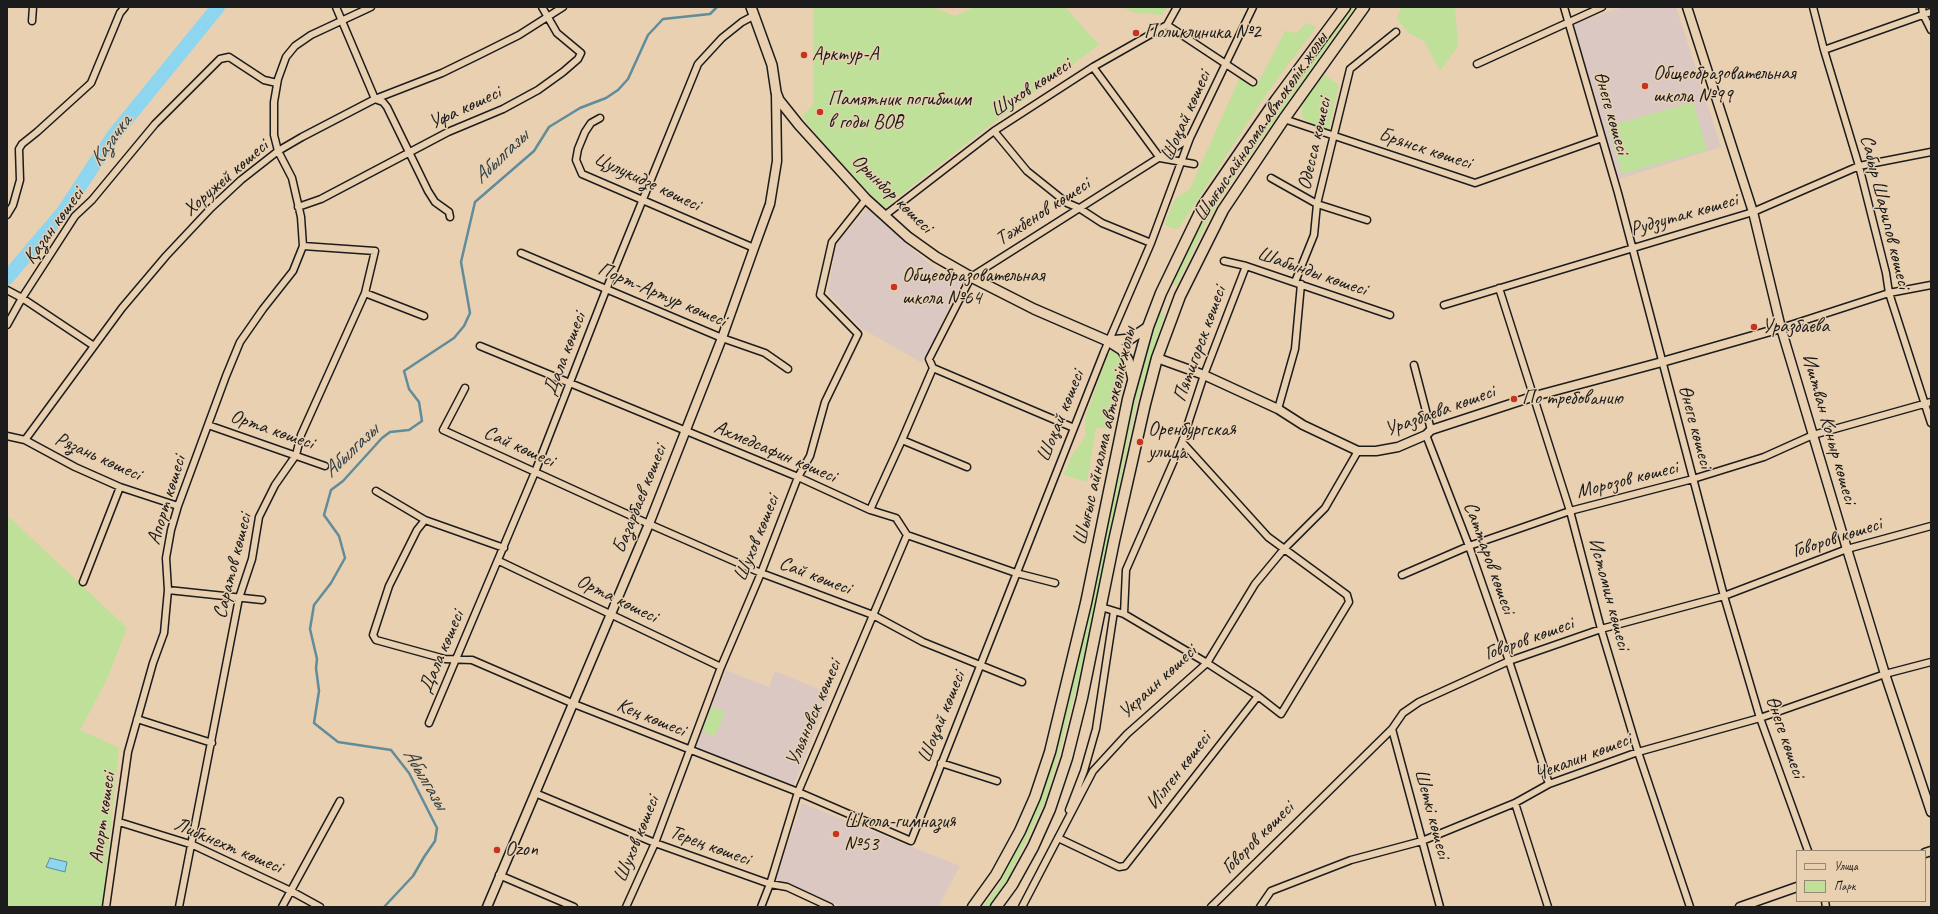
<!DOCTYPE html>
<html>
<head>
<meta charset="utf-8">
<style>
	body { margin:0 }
	#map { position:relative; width:1938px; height:914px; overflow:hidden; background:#e8d0b1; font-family:Caveat,sans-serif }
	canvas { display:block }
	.frame { position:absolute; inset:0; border:8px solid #1c1c1c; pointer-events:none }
	.legend { position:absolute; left:1796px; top:850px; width:130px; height:52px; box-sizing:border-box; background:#e8d0b1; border:1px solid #968875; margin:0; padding:5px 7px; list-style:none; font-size:12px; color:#1c1c1c }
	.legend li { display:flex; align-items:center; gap:8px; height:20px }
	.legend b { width:20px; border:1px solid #968875 }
</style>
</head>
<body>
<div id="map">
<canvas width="1938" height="914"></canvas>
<div class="frame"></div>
<ul class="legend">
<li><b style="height:5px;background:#e8d0b1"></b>Улица</li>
<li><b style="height:11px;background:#bee099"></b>Парк</li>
</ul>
</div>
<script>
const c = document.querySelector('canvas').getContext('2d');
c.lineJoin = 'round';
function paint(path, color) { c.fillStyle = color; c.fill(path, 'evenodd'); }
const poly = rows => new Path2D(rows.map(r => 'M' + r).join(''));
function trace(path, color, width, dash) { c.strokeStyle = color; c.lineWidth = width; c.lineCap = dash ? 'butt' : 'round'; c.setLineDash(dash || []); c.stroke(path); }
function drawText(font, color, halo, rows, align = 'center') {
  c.font = font + ' Caveat,sans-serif'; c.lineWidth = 3; c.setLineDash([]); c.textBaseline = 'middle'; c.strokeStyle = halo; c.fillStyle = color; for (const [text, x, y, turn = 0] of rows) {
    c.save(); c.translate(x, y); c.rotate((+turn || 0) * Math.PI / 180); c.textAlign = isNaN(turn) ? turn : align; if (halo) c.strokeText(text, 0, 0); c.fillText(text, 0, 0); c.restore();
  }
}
const built = poly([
	[1624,7,1676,7,1721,147,1619,179,1569,24],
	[867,208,935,269,962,282,922,363,861,328,828,293,836,244],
	[726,670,769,687,775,671,830,694,793,787,694,750],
	[802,803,960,866,938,907,842,907,776,879]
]);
const green = poly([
	[814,7,932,7,955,16,975,7,1065,7,1099,45,985,129,884,208,822,142,802,116,813,105],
	[1123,7,1167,7,1162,15,1132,12],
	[1350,7,1355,7,1230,183,1206,224,1176,286,1172,283,1203,220,1226,182],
	[1401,7,1455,7,1458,46,1440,71,1424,41,1409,33,1397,19],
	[1307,23,1316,27,1267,93,1179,228,1177,229,1164,225,1176,198,1190,189,1240,77,1257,85,1285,31,1296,33],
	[1324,75,1339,85,1328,131,1314,126,1302,117,1302,103],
	[1693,102,1707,150,1622,174,1608,126],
	[1160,312,1165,313,1136,405,1081,671,1047,797,1002,891,990,907,982,907,998,887,1043,795,1075,669,1131,404],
	[1111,351,1118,352,1126,365,1109,429,1096,427,1087,482,1064,475,1071,457,1086,436,1085,418,1108,354],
	[7,515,127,628,106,681,80,730,119,748,102,907,7,907],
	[712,707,725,712,715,736,702,731]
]);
const water = poly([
	[50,858,67,862,65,872,46,867,50,858]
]);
const stream = poly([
	[384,907,413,876,424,857,435,841,437,828,409,773,391,750,338,742,314,723,319,691,316,668,317,659,310,629,314,605,331,583,345,558,339,536,324,515,331,490,343,481,382,438,390,432,409,430,422,421,419,402,409,389,404,371,454,338,464,326,470,313,461,262,475,202,534,151,549,127,580,108,606,98,618,90,628,79,648,35,663,19,710,14,717,7]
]);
const river = poly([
	[7,278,63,212,113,136,218,7]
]);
const minor = poly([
	[336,7,375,99,383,102,387,107,428,191,435,202,449,212,450,217],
	[1564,7,1618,193,1724,596,1760,718,1808,851],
	[1813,7,1824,50,1859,166,1886,273,1889,293,1931,423],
	[1922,7,1923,14,1931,30],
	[32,21,33,7],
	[1167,25,1253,82],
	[1824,50,1931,12],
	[1477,64,1602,7],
	[1093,67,1160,158,1194,164],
	[600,118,591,123,585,132,578,149,576,160,582,174,754,248],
	[1284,119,1475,183,1602,138],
	[994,131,1027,171,1067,203,1079,208,1102,223,1151,243],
	[1271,178,1317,204,1367,220],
	[298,207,321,199,448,132,503,109,538,90,563,72,578,59,581,53,557,33,542,7],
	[7,215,13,205,20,180,19,149,22,144,37,132,91,83,120,13,125,7],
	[884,216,994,131,1093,67,1167,25,1177,7],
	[521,253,722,338,765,353,788,369],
	[1224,261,1246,266,1390,315],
	[1295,282,1314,235,1317,204,1350,69,1396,32],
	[1499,288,1570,511,1601,629,1638,752,1690,907],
	[7,290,22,298,94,346],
	[365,293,424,316],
	[1444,305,1753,212,1859,166,1931,152],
	[7,325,22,298,75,216,92,200,155,124,220,59,229,57,264,80,277,83],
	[1781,328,1889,293,1931,285],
	[480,346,798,477,870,510,896,518,907,535,1016,573,1055,583],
	[1414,365,1431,430],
	[465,388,443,430,649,524,761,573,873,615,923,642,1022,682],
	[1278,409,1295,349,1301,284],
	[208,425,325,466],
	[1074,428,933,368,929,359,971,277,1190,138],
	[1426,435,1469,546,1509,661,1549,784],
	[7,436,25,440,75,467,120,487,178,506],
	[25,440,122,308,166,256,211,208,241,180,278,151,302,137,375,99,442,73,485,52,519,35,563,7],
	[902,440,967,467],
	[376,491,425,520,504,548],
	[870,510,902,440,933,368],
	[425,520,417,530,389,586,373,635,376,640,445,659,472,660,574,704,798,792,911,841,1104,352,1151,243,1190,138,1253,7],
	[499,561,721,667],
	[1402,575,1469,546,1570,511,1693,479,1764,457,1813,435,1931,402],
	[83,582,120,487],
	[168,590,262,600],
	[1101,607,1124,614,1207,663,1258,696,1281,714,1349,602,1347,595,1268,537,1182,442],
	[1124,614,1126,570,1182,442,1204,375,1246,266],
	[137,719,212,743],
	[429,723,535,472,606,290,698,64,722,38,742,22,755,15],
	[1392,729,1440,907],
	[941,763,997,781],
	[535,793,655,843,770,884,787,887,830,907],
	[1515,803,1548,907],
	[1069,810,1084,771,1096,729,1114,611],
	[119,822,193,845,291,891,320,907],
	[1059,836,1058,838,1119,867,1125,866,1258,696],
	[499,875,574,907],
	[1825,901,1826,907],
	[106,907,128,752,153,663,164,633,168,590,166,558,171,530,178,506,226,376,240,342,263,309,293,271,303,246,301,217,292,178,278,151,274,135,274,102,278,79,286,57,295,46,311,35,371,7],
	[179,907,239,598,252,559,259,517,275,485,296,455,301,435,365,293,375,251,303,246],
	[282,907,340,801],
	[626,907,655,843,721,667,761,573,798,477,810,456,825,402,858,334,820,295,832,242,866,199],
	[761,907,770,884,798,792,907,535],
	[1022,907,1093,771,1127,734,1207,663,1255,584,1284,549,1325,508,1358,451],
	[1211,907,1392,729,1403,713,1419,702,1509,661,1601,629,1724,596,1847,549,1931,526],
	[1260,907,1271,891,1351,860,1422,841,1515,803,1549,784,1638,752,1760,718,1885,674,1931,662]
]);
const tertiary = poly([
	[1687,7,1753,212,1781,328,1847,549,1885,674,1931,812],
	[1157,358,1204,375,1278,409,1303,425,1358,451,1376,451,1398,447,1426,435,1431,430,1535,396,1662,362,1781,328],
	[1925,853,1931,851],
	[487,907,649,524,722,338,754,248,770,204,777,161,776,93],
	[1740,907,1797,887]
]);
const secondary = poly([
	[751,7,772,65,776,92,779,100,799,125,866,199,908,237,936,257,971,277,1034,309,1108,341,1122,350,1128,360,1133,379],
	[1109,341,1130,339,1148,327]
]);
const primary = poly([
	[973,907,996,875,1020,831,1035,797,1050,752,1086,603,1128,399,1148,327,1161,293,1203,206,1276,100,1345,7],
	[996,907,1012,885,1033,847,1050,809,1067,758,1082,698,1114,541,1145,404,1157,358,1180,296,1223,210,1284,119,1364,7]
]);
const markers = [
	[1136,33,4,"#c8321e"],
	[804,55,4,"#c8321e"],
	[1645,86,4,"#c8321e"],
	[820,112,4,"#c8321e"],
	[894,287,4,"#c8321e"],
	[1754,327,4,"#c8321e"],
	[1514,399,4,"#c8321e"],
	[1140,442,4,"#c8321e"],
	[836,834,4,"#c8321e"],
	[497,850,4,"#c8321e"]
];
const poiNames = [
	["Поликлиника №2",1144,33],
	["Арктур-А",812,55],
	["Общеобразовательная",1653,74],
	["школа №99",1653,97],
	["Памятник погибшим",828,100],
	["в годы ВОВ",828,123],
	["Общеобразовательная",902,276],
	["школа №64",902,299],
	["Уразбаева",1762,327],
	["По требованию",1522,399],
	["Оренбургская",1148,430],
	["улица",1148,453],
	["Школа-гимназия",844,822],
	["№53",844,845],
	["Ozon",505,850]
];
const streetNames = [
	["Шухов көшесі",1031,88,-33],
	["Уфа көшесі",465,108,-25],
	["Өнеге көшесі",1611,113,74],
	["Шоқай көшесі",1186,116,-66],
	["Шығыс айналма автокөлік жолы",1261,127,-56],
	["Одесса көшесі",1315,144,-77],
	["Брянск көшесі",1425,149,18],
	["Хоружей көшесі",226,178,-41],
	["Цулукидзе көшесі",647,182,25],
	["Орынбор көшесі",892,194,44],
	["Тәжбенов көшесі",1043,212,-33],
	["Сабыр Шарипов көшесі",1885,212,76],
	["Рудзутак көшесі",1684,215,-16],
	["Қазан көшесі",54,226,-54],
	["Шабынды көшесі",1312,272,19],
	["Порт-Артур көшесі",662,295,23],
	["Пятигорск көшесі",1200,344,-70],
	["Дала көшесі",565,354,-69],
	["Уразбаева көшесі",1440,411,-20],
	["Шоқай көшесі",1061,416,-68],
	["Өнеге көшесі",1695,427,75],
	["Иштван Коныр көшесі",1829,429,74],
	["Орта көшесі",272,430,19],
	["Шығыс айналма автокөлік жолы",1105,436,-77],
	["Сай көшесі",519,447,24],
	["Ахмедсафин көшесі",775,452,23],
	["Рязань көшесі",98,457,24],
	["Морозов көшесі",1627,480,-14],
	["Базарбаев көшесі",640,499,-68],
	["Апорт көшесі",167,500,-73],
	["Шухов көшесі",757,538,-68],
	["Говоров көшесі",1837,538,-18],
	["Саттаров көшесі",1489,558,70],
	["Саратов көшесі",233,566,-76],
	["Сай көшесі",815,576,21],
	["Истомин көшесі",1609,594,75],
	["Орта көшесі",617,599,26],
	["Говоров көшесі",1529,639,-20],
	["Дала көшесі",442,652,-67],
	["Украин көшесі",1158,682,-43],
	["Ульяновск көшесі",814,713,-67],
	["Шоқай көшесі",942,717,-68],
	["Кең көшесі",651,718,22],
	["Өнеге көшесі",1785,737,71],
	["Чекалин көшесі",1583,757,-21],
	["Иілген көшесі",1179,771,-52],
	["Шеткі көшесі",1432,814,75],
	["Апорт көшесі",103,818,-82],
	["Говоров көшесі",1258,838,-45],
	["Шухов көшесі",637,839,-68],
	["Либкнехт көшесі",228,846,23],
	["Терең көшесі",710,846,20]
];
const waterNames = [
	["Казачка",111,141,-54],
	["Абылгазы",501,157,-44],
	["Абылгазы",351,451,-44],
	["Абылгазы",425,779,59]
];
paint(built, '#dbc8c2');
paint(green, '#bee099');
paint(water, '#8ed6ef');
trace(water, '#608c9b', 1);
trace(stream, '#608c9b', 2.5);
trace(river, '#8ed6ef', 14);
trace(minor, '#1c1c1c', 9);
trace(tertiary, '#1c1c1c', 11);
trace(secondary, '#1c1c1c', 12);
trace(primary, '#1c1c1c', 13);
trace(minor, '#e8d0b1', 6);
trace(tertiary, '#e8d0b1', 8);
trace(secondary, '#e8d0b1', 9);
trace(primary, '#e8d0b1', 10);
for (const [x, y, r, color] of markers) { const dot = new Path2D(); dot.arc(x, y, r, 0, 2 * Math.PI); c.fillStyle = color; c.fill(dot); trace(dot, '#e8d0b1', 1.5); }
drawText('20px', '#1c1c1c', '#e8d0b1', poiNames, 'left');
drawText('20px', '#1c1c1c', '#e8d0b1', streetNames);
drawText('italic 21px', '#334146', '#e8d0b1', waterNames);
</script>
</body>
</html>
